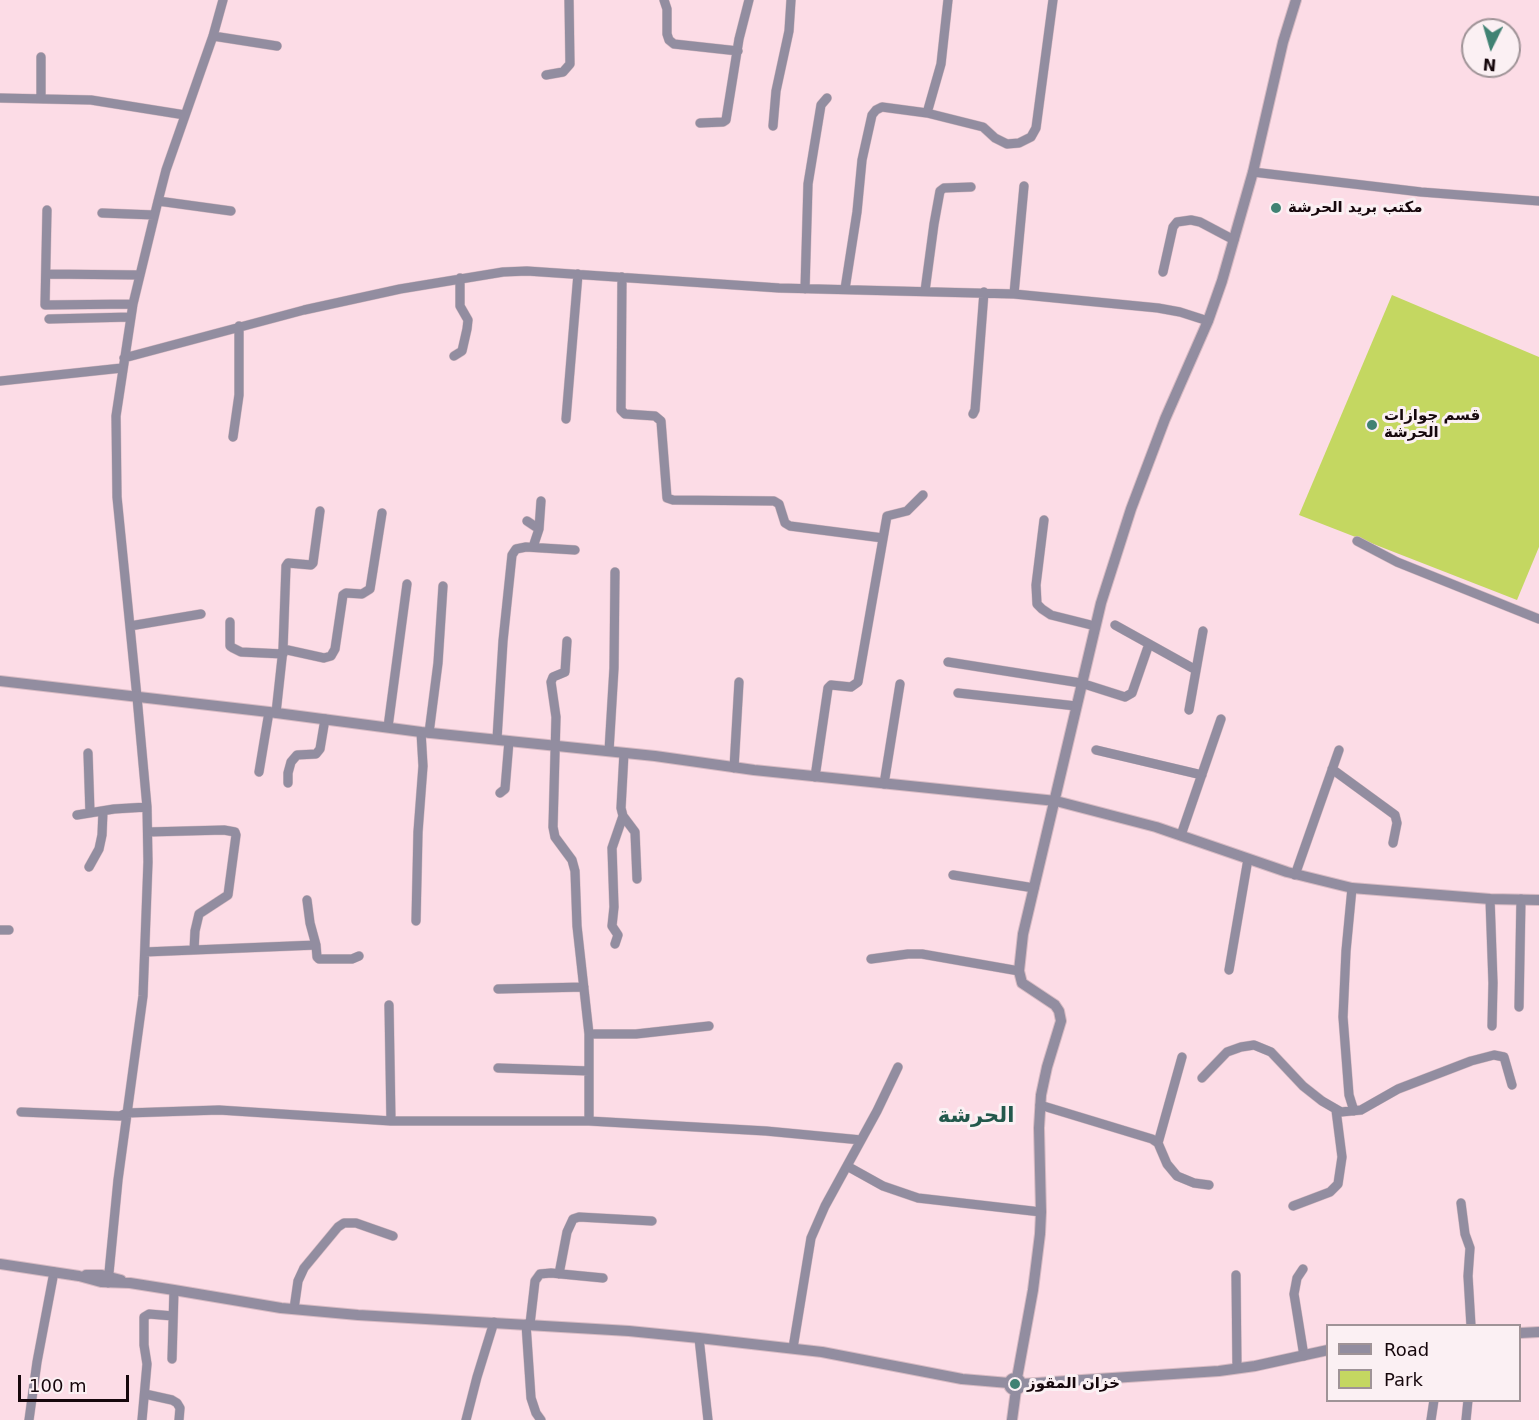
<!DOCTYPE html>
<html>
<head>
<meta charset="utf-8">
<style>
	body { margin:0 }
	#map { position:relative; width:1539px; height:1420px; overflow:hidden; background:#fcdce6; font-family:"DejaVu Sans",sans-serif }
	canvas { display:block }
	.legend { position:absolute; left:1326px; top:1324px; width:195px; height:78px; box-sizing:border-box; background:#fbf0f3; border:2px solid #9f9397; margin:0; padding:8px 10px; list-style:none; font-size:18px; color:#16070c }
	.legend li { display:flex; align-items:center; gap:12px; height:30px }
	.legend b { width:30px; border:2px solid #9f9397 }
	.north { position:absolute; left:1461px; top:18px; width:60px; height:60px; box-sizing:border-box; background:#fbf0f3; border:2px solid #9f9397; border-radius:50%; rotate:185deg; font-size:16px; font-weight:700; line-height:24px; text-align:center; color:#16070c }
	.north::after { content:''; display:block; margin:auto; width:21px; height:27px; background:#408273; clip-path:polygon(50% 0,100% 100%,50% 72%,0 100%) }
	.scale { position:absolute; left:18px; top:1375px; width:111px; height:27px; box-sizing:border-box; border:3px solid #16070c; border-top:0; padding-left:8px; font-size:18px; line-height:21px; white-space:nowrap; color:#16070c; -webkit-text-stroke:4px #fbf0f3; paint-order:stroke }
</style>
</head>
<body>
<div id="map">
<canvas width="1539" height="1420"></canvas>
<ul class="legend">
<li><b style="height:8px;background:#928da0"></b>Road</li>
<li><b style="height:16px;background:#c4d761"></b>Park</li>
</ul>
<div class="north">N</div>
<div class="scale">100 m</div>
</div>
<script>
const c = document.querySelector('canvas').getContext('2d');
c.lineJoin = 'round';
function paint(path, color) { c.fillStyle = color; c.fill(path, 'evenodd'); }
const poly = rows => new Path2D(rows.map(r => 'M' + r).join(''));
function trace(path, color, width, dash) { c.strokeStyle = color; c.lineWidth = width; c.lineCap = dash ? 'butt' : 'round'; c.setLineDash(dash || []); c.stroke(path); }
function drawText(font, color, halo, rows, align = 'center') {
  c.font = font + ' "DejaVu Sans",Vazirmatn,sans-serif'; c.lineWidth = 6; c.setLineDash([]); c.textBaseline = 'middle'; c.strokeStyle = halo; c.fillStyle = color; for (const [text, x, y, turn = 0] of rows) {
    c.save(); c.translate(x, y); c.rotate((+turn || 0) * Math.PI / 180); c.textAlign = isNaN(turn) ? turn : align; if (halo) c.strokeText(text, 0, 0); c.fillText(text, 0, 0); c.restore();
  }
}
const green = poly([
	[1392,295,1539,357,1539,547,1517,600,1299,515]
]);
const minor = poly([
	[664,0,667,9,667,34,669,40,674,44,738,51],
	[213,36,277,46],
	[546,75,563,72,570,64,569,0],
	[0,98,91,100,185,115],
	[41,98,41,57],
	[927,113,941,64,948,0],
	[700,123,723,122,726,120,739,39,749,0],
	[773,126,776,91,789,31,791,0],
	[1253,172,1421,192,1539,201],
	[158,201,231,211],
	[47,210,45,305,133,304],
	[102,213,154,215],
	[1163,272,1173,227,1177,222,1191,220,1200,222,1234,240],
	[46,274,140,275],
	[622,277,621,410,625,414,655,416,661,421,667,498,673,500,774,501,779,504,785,523,790,526,883,538],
	[805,289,808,184,821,105,827,98],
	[845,289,857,212,862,160,872,115,876,110,882,107,927,113,983,127,995,138,1007,144,1019,143,1031,137,1036,128,1053,0],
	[925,291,934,224,940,191,944,188,971,187],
	[1014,294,1024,186],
	[49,319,131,317],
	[454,356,462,351,467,329,468,320,460,306,460,278],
	[124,358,304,310,400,289,503,272,527,271,779,288,1014,294,1158,308,1180,312,1208,321],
	[0,381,122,368],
	[973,414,975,410,984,292],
	[566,419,578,274],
	[233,437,239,395,239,326],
	[1044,520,1036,585,1037,604,1042,609,1051,615,1095,626],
	[527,521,539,529,533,547],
	[539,529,541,501],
	[1357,541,1397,562,1539,619],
	[230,622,230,646,233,648,241,652,283,654],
	[1115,625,1196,670],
	[130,626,201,614],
	[567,641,565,672,553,677,551,682,556,717,553,827,555,837,572,860,575,871,577,926,589,1034,589,1121],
	[283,649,286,566,288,563,311,565,313,563,320,511],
	[948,662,1081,683,1125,697,1132,693,1149,644],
	[958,693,1076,706],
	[1189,710,1203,631],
	[276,713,283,649,324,658,331,656,335,649,343,595,346,593,362,594,370,589,382,513],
	[388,727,407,584],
	[429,733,438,663,443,586],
	[497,739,503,641,512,555,516,549,526,547,575,550],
	[1096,750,1202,775],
	[609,751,614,668,615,572],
	[88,753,90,813],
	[624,753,621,808,623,816,635,832,637,879],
	[734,768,739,682],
	[1332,769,1395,815,1397,823,1393,843],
	[259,772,269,712],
	[815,777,828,688,831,685,851,687,858,682,887,516,907,511,923,495],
	[288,783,288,773,291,762,297,755,316,754,320,749,325,719],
	[884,784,900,684],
	[500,793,505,789,509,741],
	[77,815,114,809,147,807],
	[148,832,224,830,235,832,236,835,228,895,199,914,195,931,194,950],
	[1181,835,1221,719],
	[89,867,99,849,102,835,103,811],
	[953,875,1034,888],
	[1295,875,1339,750],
	[1352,888,1346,951,1343,1017,1349,1095,1354,1111],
	[1490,899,1493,983,1492,1026],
	[307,900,310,923,316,945],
	[416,921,418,832,423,766,421,732],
	[0,930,9,930],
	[615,944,618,935,612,926,614,907,612,848,623,816],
	[145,952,316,945,317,957,319,959,352,959,359,956],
	[871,959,908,954,922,954,1019,971],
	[1229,970,1248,859],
	[498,989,584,987],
	[389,1005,391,1121],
	[1519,1007,1521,899],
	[589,1034,636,1034,709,1026],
	[498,1068,589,1071],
	[1202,1078,1227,1052,1241,1047,1254,1045,1271,1052,1303,1086,1322,1101,1341,1112,1361,1110,1398,1089,1471,1061,1494,1055,1504,1057,1512,1085],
	[1040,1105,1152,1139,1158,1143,1167,1164,1177,1176,1194,1183,1209,1185],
	[21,1112,120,1116,127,1113,219,1110,391,1121,589,1121,766,1131,861,1140],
	[1158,1143,1182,1057],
	[847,1166,883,1186,918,1198,1041,1212],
	[1461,1203,1465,1234,1470,1248,1468,1276,1471,1326],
	[1293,1206,1330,1192,1338,1184,1342,1157,1336,1110],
	[1303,1269,1297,1278,1294,1294,1304,1356],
	[559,1274,567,1232,573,1219,579,1217,652,1221],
	[1236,1275,1237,1368],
	[108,1283,118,1180,143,996,148,862,147,807,137,697,117,497,116,416,133,304,158,201,166,170,213,36,223,0],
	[294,1309,298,1281,304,1268,338,1227,344,1223,356,1223,393,1236],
	[526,1324,531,1398,536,1413,541,1420],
	[530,1324,535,1281,540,1274,551,1273,603,1278],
	[699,1338,708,1420],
	[793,1348,811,1238,825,1206,877,1111,898,1067],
	[172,1359,174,1290],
	[145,1394,172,1400,177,1403,180,1408,179,1420],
	[29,1420,37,1362,54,1272],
	[142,1420,147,1364,144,1345,144,1317,149,1314,173,1316],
	[466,1420,477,1377,494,1322],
	[1431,1420,1434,1400],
	[1466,1420,1468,1400]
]);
const tertiary = poly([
	[0,681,269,712,421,732,655,756,754,770,1056,801,1156,827,1287,872,1352,888,1490,899,1539,900],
	[0,1264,79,1276,101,1282,130,1283,174,1290,281,1308,358,1315,629,1331,699,1338,822,1352,962,1379,1009,1383],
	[86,1275,102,1275,121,1280],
	[1520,1333,1539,1332],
	'1009 1384a6 6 0 1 1 12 0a6 6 0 1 1-12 0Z',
	[1017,1378,1033,1290,1040,1234,1041,1212,1039,1128,1041,1095,1047,1067,1061,1021,1059,1011,1055,1005,1022,983,1019,971,1023,934,1101,603,1131,509,1165,419,1208,321,1222,281,1253,172,1283,42,1296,0],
	[1021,1384,1219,1371,1255,1366,1328,1350],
	[1012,1420,1016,1390]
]);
const markers = [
	[1276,208,6,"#408273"],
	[1372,425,6,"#408273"],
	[1015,1384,6,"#408273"]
];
const poiNames = [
	["مكتب بريد الحرشة",1288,208],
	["قسم جوازات",1384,416],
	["الحرشة",1384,433],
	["خزان المقوز",1027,1384]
];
const districtNames = [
	["الحرشة",976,1117]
];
paint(green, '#c4d761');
trace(minor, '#d7bac3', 10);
trace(tertiary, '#d7bac3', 12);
trace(minor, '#928da0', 9);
trace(tertiary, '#928da0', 10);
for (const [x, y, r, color] of markers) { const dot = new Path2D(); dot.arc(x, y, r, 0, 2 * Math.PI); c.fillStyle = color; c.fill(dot); trace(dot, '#fbf0f3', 2); }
drawText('bold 15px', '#16070c', '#fbf0f3', poiNames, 'left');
drawText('bold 21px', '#23584c', '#fbf0f3', districtNames);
</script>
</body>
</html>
